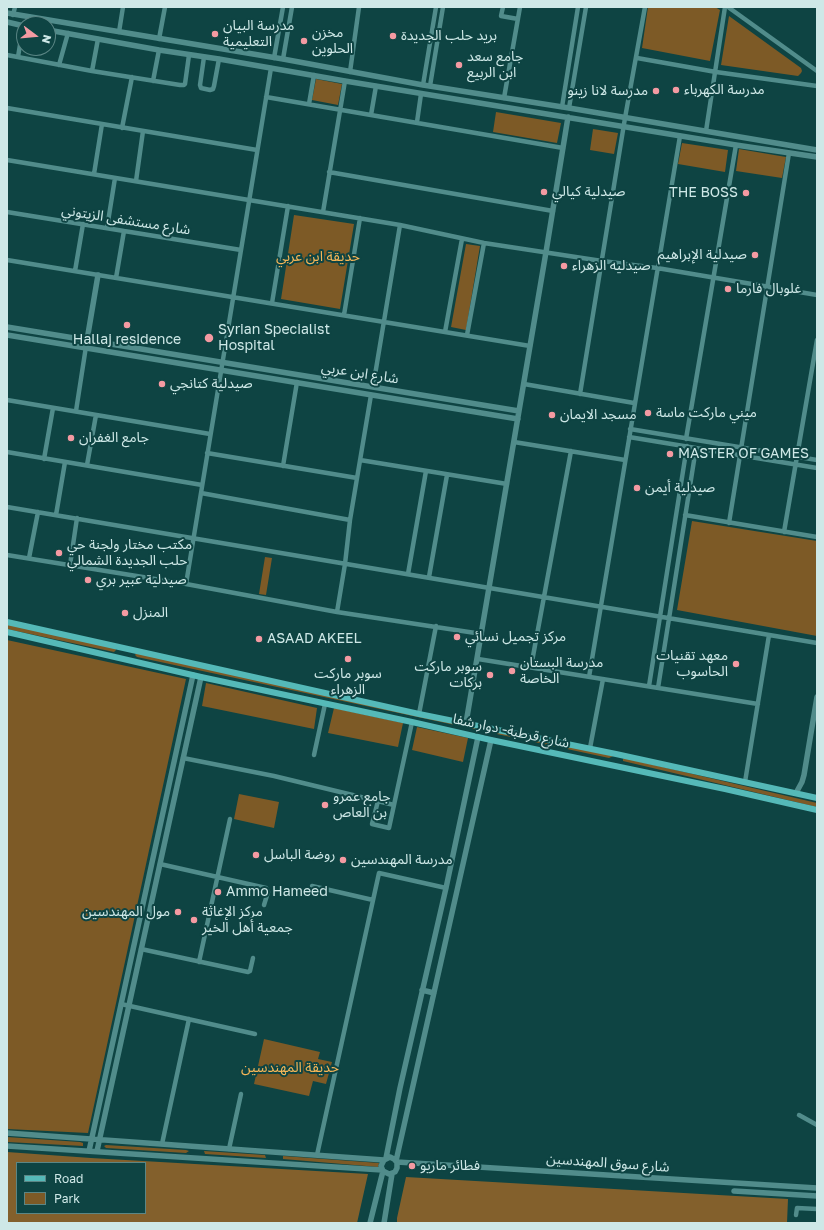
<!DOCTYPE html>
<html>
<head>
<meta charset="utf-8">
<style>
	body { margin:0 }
	#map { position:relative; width:824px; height:1230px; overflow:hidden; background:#0e4443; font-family:"Golos Text",sans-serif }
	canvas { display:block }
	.frame { position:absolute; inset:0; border:8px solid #cee8e7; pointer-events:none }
	.legend { position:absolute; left:16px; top:1162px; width:130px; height:52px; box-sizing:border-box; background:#0e4443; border:1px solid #5b8685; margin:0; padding:5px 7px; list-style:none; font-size:12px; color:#cee8e7 }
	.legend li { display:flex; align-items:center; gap:8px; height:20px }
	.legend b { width:20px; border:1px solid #5b8685 }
	.north { position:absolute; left:16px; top:16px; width:40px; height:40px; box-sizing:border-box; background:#0e4443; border:1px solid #5b8685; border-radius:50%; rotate:106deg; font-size:11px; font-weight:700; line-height:16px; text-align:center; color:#cee8e7 }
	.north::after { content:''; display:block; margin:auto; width:14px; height:18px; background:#f49aa2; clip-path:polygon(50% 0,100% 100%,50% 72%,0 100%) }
</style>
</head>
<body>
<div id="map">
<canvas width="824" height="1230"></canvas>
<div class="frame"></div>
<ul class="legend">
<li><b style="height:5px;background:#55b9b8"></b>Road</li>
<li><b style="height:11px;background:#7d5a26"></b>Park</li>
</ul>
<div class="north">N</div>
</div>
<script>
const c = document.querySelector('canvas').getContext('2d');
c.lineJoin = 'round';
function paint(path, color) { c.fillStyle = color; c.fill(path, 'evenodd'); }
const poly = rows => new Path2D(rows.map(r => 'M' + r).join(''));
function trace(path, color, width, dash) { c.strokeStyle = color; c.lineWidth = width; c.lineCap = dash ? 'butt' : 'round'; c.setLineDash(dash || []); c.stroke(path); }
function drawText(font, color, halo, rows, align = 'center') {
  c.font = font + ' "Golos Text","Noto Sans Arabic",sans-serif'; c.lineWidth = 4; c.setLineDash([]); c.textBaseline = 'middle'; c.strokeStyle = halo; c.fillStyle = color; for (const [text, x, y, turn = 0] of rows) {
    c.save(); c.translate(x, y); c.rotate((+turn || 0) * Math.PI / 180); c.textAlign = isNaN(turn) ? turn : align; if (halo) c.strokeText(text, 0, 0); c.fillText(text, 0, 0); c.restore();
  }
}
const green = poly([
	[648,7,715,7,720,10,710,61,642,48],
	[729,16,801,68,802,71,801,73,798,76,721,65],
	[316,79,342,84,338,105,312,100],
	[496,112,561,123,557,143,493,132],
	[593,129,618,133,614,154,590,150],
	[682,143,728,150,725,172,678,164],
	[739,149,786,157,782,178,736,171],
	[294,215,354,224,340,309,281,299],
	[466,244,480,246,466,330,451,327],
	[692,521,817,541,817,636,677,610],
	[265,557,272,558,266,595,259,594],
	[7,624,115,647,116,650,114,652,7,629],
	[7,640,186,679,88,1133,7,1129],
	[137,652,613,756,609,758,137,657,135,655],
	[206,683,317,708,314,729,202,706],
	[334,708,403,723,398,747,328,733],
	[417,727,468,738,463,762,412,750],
	[624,758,817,803,817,807,623,761,623,759],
	[239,794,279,802,274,828,234,819],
	[264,1039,320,1052,318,1059,332,1062,326,1084,313,1081,309,1096,254,1084],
	[7,1137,80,1142,83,1143,83,1146,7,1142],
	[106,1145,186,1150,189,1151,186,1153,106,1148,104,1146],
	[204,1151,265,1155,266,1158,205,1154],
	[283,1156,379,1163,378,1167,283,1159]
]);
const forest = poly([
	[7,1152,91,1158,368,1174,357,1223,7,1223],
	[17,1163,145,1163,145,1213,17,1213],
	[406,1177,788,1199,787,1223,397,1223,397,1218]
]);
const minor = poly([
	[503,7,501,16,518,19],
	[728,7,817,71],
	[13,15,15,7],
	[119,32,123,7],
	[159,39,165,7],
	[7,55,92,71,180,85,184,85,185,84,189,55],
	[18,57,23,26],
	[204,57,200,85,201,88,210,90,213,89,214,86,219,59],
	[274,58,283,7],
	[637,58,716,72,817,86],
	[283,59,292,7],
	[59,65,68,33],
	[92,71,98,39],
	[350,72,359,7],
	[153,81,159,50],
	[423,85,436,7],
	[430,86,443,7],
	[266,97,563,148],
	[504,98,520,7],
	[309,104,314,75],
	[562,107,578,7],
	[7,108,257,150],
	[569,108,586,7],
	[371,115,376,86],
	[417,122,421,94],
	[122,128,132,77],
	[706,131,725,7],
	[7,160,400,225,484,243,602,261,657,268,817,295],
	[329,172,553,211],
	[94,174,102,124],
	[136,181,143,131],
	[7,212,241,250],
	[323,212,345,81],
	[107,228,115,178],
	[7,260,530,346],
	[75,271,83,224],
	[116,278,124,231],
	[272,303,288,206],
	[344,315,360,218],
	[445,332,462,239],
	[467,335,484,243],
	[524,384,634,403],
	[373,387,400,225],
	[580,394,625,118,645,7],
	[7,400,210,434],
	[76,411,87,340],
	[630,429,817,460],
	[629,437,817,468],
	[686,439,736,145],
	[514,442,625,460],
	[7,452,202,485],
	[207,453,357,478],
	[44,459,53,408],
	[360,460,507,484],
	[87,465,96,415],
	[283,466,297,382],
	[201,493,350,520],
	[7,507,817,643],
	[56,515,65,462],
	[685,515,817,537],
	[729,523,789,153],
	[784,532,817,340],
	[7,555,186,584,337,612,482,634],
	[29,558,38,512],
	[70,565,77,518],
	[408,574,426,471],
	[429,577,447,475],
	[186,584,271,68],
	[337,612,345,564,350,520,371,395],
	[478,659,758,704],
	[531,667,571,451],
	[589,677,680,136],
	[649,686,687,446],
	[658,688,696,448],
	[419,714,436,626],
	[590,748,603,679],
	[314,755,325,704],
	[183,758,274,776,394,805],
	[745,782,769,635],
	[378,801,372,824,389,828,412,722],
	[160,864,266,888,268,892,264,905],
	[312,886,373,900],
	[141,949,248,972,250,971,253,958],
	[199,962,230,819],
	[121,1004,255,1034],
	[799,1115,817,1125],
	[162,1144,189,1019],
	[229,1149,241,1094],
	[317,1155,379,873,446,888],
	[796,1215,797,1208,817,1209]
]);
const tertiary = poly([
	[7,13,283,59,423,85,569,108,817,150],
	[7,22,24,26],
	[48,30,159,50,219,59,345,81,736,145,817,157],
	[7,327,519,411],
	[7,335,518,419],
	[87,340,98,275],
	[466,723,546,252,568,117],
	[796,793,802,782,804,775,817,697],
	[422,990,434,993],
	[7,1133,384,1160,390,1157,394,1159,397,1162,397,1168,395,1172,389,1174,383,1171,381,1166,384,1160],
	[7,1146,382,1170],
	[89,1151,193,675],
	[97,1151,201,677],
	[386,1158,400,1088,446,888,478,737],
	[396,1161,491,740],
	[397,1162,817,1188],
	[734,1191,817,1196],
	[370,1223,383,1171],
	[384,1223,392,1174]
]);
const secondary = poly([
	[7,622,419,714,616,754,817,798],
	[7,632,201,677,412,722,491,740,725,789,817,810]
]);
const markers = [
	[215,34,4,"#f49aa2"],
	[393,36,4,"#f49aa2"],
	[304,41,4,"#f49aa2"],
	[459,65,4,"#f49aa2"],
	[676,90,4,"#f49aa2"],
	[656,91,4,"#f49aa2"],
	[544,192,4,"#f49aa2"],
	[746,193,4,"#f49aa2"],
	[755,255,4,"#f49aa2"],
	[564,266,4,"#f49aa2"],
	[728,289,4,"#f49aa2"],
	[127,325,4,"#f49aa2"],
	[209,338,5,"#f49aa2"],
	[162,384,4,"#f49aa2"],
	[648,413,4,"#f49aa2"],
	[552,415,4,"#f49aa2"],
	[71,438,4,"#f49aa2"],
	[670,454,4,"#f49aa2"],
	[637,488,4,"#f49aa2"],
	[59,553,4,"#f49aa2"],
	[88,580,4,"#f49aa2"],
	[125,613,4,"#f49aa2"],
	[457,637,4,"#f49aa2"],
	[259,639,4,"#f49aa2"],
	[348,659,4,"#f49aa2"],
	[736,664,4,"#f49aa2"],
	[512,671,4,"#f49aa2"],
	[490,675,4,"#f49aa2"],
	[325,805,4,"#f49aa2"],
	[256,855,4,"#f49aa2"],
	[343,860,4,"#f49aa2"],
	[218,892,4,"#f49aa2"],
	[178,912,4,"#f49aa2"],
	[194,920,4,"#f49aa2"],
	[412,1166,4,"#f49aa2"]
];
const poiNames = [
	["مدرسة البيان",223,26],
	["التعليمية",223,42],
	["مخزن",312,33],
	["الحلوين",312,49],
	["بريد حلب الجديدة",401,36],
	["جامع سعد",467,57],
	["ابن الربيع",467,73],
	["مدرسة الكهرباء",684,90],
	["مدرسة لانا زينو",648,91,"right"],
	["صيدلية كيالي",552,192],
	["THE BOSS",738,193,"right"],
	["صيدلية الإبراهيم",747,255,"right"],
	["صيدليه الزهراء",572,266],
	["غلوبال فارما",736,289],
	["Syrian Specialist",218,330],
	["Hospital",218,346],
	["Hallaj residence",127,340,"center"],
	["صيدلية كتانجي",170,384],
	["ميني ماركت ماسة",656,413],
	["مسجد الايمان",560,415],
	["جامع الغفران",79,438],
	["MASTER OF GAMES",678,454],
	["صيدلية أيمن",645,488],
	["مكتب مختار ولجنة حي",67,545],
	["حلب الجديدة الشمالي",67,561],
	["صيدلية عبير بري",96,580],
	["المنزل",133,613],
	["مركز تجميل نسائي",465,637],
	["ASAAD AKEEL",267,639],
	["معهد تقنيات",728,656,"right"],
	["الحاسوب",728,672,"right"],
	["مدرسة البستان",520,663],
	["الخاصة",520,679],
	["سوبر ماركت",482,667,"right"],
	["بركات",482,683,"right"],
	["سوبر ماركت",348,674,"center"],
	["الزهراء",348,690,"center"],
	["جامع عمرو",333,797],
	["بن العاص",333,813],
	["روضة الباسل",264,855],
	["مدرسة المهندسين",351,860],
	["Ammo Hameed",226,892],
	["مول المهندسين",170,912,"right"],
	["مركز الإغاثة",202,912],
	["جمعية أهل الخير",202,928],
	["فطائر ماريو",420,1166]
];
const streetNames = [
	["شارع مستشفى الزيتوني",126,220,9],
	["شارع ابن عربي",360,373,9],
	["شارع قرطبة- دوار شفا",511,731,12],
	["شارع سوق المهندسين",608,1163,4]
];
const parkNames = [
	["حديقة ابن عربي",318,257],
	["حديقة المهندسين",290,1068]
];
paint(green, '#7d5a26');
paint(forest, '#83602c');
trace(minor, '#518c8b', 4.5);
trace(tertiary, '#518c8b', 5.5);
trace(secondary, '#55b9b8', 6);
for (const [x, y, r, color] of markers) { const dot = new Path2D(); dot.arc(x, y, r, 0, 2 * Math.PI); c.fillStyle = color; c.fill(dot); trace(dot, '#0e4443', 1.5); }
drawText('14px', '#cee8e7', '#0e4443', poiNames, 'left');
drawText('14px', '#cee8e7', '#0e4443', streetNames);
drawText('14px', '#f8b758', '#0e4443', parkNames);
</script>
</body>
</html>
